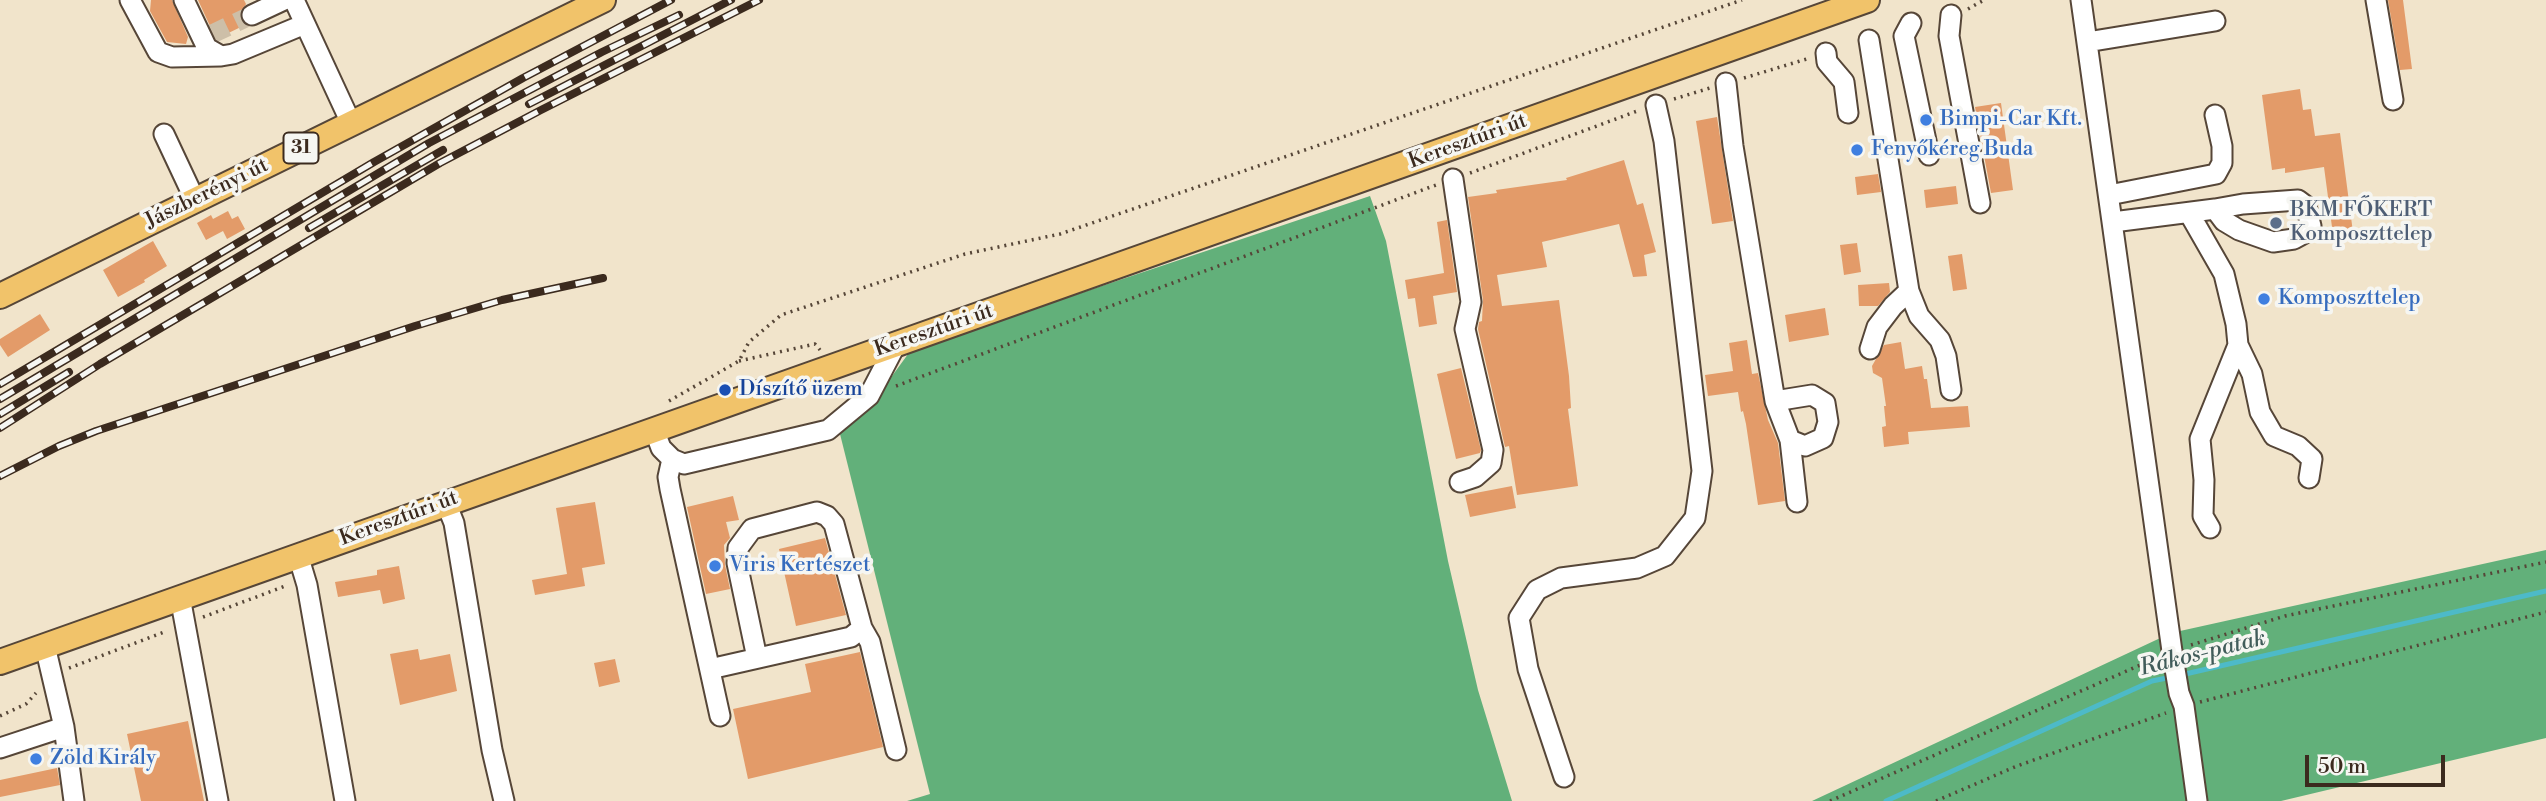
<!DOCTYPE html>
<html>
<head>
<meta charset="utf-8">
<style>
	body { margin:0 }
	#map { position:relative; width:2546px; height:801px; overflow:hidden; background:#f1e4cb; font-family:"Libre Bodoni",serif }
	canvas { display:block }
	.scale { position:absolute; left:2305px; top:755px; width:140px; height:32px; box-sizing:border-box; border:4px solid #3b2a1e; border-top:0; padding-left:9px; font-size:21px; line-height:24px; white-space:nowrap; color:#3b2a1e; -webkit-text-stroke:5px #f6f6f2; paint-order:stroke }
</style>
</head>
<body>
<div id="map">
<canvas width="2546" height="801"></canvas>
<div class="scale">50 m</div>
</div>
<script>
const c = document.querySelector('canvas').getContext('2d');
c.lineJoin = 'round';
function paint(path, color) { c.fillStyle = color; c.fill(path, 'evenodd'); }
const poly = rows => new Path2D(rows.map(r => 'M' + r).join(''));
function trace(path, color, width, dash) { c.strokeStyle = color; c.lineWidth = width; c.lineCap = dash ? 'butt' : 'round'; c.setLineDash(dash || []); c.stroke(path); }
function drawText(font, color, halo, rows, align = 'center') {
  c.font = font + ' "Libre Bodoni",serif'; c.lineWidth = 7; c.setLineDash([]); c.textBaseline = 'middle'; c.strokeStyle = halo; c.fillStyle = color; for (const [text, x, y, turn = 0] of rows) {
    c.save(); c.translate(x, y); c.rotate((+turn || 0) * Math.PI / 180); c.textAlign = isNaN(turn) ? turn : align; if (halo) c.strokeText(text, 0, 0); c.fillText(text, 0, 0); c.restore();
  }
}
const forest = poly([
	[1370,196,1386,241,1448,561,1478,690,1512,801,907,801,930,794,839,430,876,398,911,350],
	[2546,550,2546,738,2281,801,1812,801,2171,633]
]);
const stream = poly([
	[2181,675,2546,591],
	[1886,801,2152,681,2172,677]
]);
const building = poly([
	[151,0,172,0,188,37,186,44,167,42,150,11],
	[198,0,244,0,246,4,240,15,245,25,216,39],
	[2388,0,2403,0,2412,69,2400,70],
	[2300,89,2303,110,2311,109,2315,136,2340,133,2354,240,2334,242,2324,167,2285,173,2285,168,2272,170,2262,95],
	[2001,103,2013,190,1991,193,1975,107],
	[1717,117,1733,221,1712,224,1696,121],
	[1624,160,1637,205,1643,203,1656,252,1644,255,1647,276,1633,277,1619,224,1542,242,1547,267,1497,275,1502,306,1559,300,1569,376,1571,408,1568,409,1578,486,1517,495,1509,446,1505,447,1478,329,1479,322,1482,321,1483,300,1468,197,1497,193,1496,190,1567,180,1566,178],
	[1878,174,1881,192,1857,195,1855,177],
	[1956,186,1958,204,1926,208,1924,190],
	[228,211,232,219,238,216,245,229,227,239,223,231,206,240,197,223,211,215,213,219],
	[1447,220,1457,292,1433,296,1437,324,1419,327,1415,298,1408,299,1405,280,1444,273,1437,222],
	[153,241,167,266,144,280,145,282,118,297,103,270],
	[1857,243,1861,272,1844,275,1840,245],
	[1962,254,1967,289,1953,291,1948,256],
	[1889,283,1890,292,1878,306,1859,306,1858,285],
	[1825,308,1829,335,1789,342,1785,315],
	[40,314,50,330,8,357,0,345,0,339],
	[1747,340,1752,374,1758,373,1768,420,1778,443,1785,501,1758,505,1746,424,1743,411,1741,412,1738,392,1708,396,1705,375,1733,371,1729,343],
	[1901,342,1905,369,1922,366,1924,379,1927,379,1931,408,1968,406,1970,427,1908,432,1909,444,1884,447,1882,427,1886,426,1884,406,1886,406,1882,378,1873,373,1872,366,1884,345],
	[1461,368,1481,450,1480,453,1456,459,1437,374],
	[1512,486,1516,508,1470,517,1465,495],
	[733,496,739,520,726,522,730,538,724,545,725,565,730,589,706,594,687,507],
	[595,502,605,564,582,568,585,586,535,595,532,580,567,574,556,508],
	[825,538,846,615,796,626,779,549],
	[399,566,405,599,383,604,380,590,338,597,335,582,377,575,377,570],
	[418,649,420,660,450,654,457,691,400,705,390,654],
	[860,652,883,747,748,779,733,709,811,692,805,664],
	[615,659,620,682,599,687,594,663],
	[188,721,204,801,141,801,127,734],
	[57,768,60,785,0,797,0,780]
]);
const minorTunnel = poly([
	[210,35,252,15]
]);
const path = poly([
	[1968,9,1984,0],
	[1744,78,1810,58],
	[1674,99,1710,88],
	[1470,173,1640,110],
	[739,361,815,344,820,350],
	[896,386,1436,185],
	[669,401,739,361,749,342,781,315,965,254,1060,234,1742,0],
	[203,617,288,585],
	[2191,645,2285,616,2546,562],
	[69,668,167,631],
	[2200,702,2546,612],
	[0,716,26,704,36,693],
	[1830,801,2154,659],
	[1936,801,2017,766,2166,713]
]);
const minor = poly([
	[130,0,158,52,172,57,221,56],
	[184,0,207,48,221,56,233,54,305,24],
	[294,0,351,123],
	[2081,0,2172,651,2179,693,2184,706,2197,801],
	[2376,0,2393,100],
	[252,15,284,0],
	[1951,15,1949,36,1980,203],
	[1911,23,1904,36,1929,155],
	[1869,40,1909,291,1893,306,1877,327,1870,349],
	[2087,42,2215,21],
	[1826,53,1827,62,1844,82,1848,113],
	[1726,83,1733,146,1775,401,1790,440,1797,502],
	[164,134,195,200],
	[1453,179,1471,302,1465,329,1493,450,1491,463,1475,477,1460,482],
	[2109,195,2216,174,2222,163,2222,146,2215,115],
	[2189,213,2224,274,2236,324,2238,345,2200,439,2204,480,2203,516,2210,528],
	[2113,222,2215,209,2224,221,2239,230,2273,242,2294,239,2305,233,2311,226,2306,206,2298,200,2243,204,2215,209],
	[1909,291,1919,316,1940,340,1946,356,1951,390],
	[2238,345,2252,374,2260,412,2274,436,2298,446,2312,459,2309,478],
	[1775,401,1812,395,1825,403,1828,422,1823,438,1805,446,1790,440],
	[654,429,661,448,672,459,684,464,828,430,869,396,895,346],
	[672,459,668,477,670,489,720,716],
	[446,503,454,523,492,750,504,801],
	[298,555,307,585,345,801],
	[180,597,218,801],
	[45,646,64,727,74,801],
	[757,658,737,563,738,548,752,529,817,512,827,516,834,524,862,628,870,642,896,750],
	[710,669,851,637,862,628],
	[0,748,64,727],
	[1564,777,1528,669,1519,618,1537,590,1561,578,1637,568,1665,556,1695,518,1702,471,1664,141,1656,105]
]);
const major = poly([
	[0,296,603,0],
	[0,662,1867,0]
]);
const rail = poly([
	[529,104,731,0],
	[309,228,443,150],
	[0,384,374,162,523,78,671,0],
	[0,399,429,143,602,52,679,15],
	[0,414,69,372],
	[0,428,100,364,440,163,541,110,759,0],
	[0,476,59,446,96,431,415,326,502,300,603,278]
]);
const markers = [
	[1926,120,7,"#3f7fe0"],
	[1857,150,7,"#3f7fe0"],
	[2276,223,7,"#5c6f8a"],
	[2264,299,7,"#3f7fe0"],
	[725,390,7,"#1a4fb4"],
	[715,566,7,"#3f7fe0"],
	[36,759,7,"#3f7fe0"]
];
const shields = [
	[301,148,35]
];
const shieldNames = [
	["31",301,148]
];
const shopNames = [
	["Bimpi-Car Kft.",1940,120],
	["Fenyőkéreg Buda",1871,150],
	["Komposzttelep",2278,299],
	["Viris Kertészet",729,566],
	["Zöld Király",50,759]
];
const streetNames = [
	["Keresztúri út",1468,142,-20],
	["Jászberényi út",207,194,-26],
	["Keresztúri út",934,331,-19],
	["Keresztúri út",399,519,-20]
];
const serviceNames = [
	["BKM FŐKERT",2290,211],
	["Komposzttelep",2290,235]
];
const transitNames = [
	["Díszítő üzem",739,390]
];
const waterNames = [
	["Rákos-patak",2203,654,-14]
];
paint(forest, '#62b07a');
trace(stream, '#4dbac8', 5);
paint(building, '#e39b69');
trace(minorTunnel, '#cdbfa8', 19, [19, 10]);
trace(minor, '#564638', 23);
trace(major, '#564638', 28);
trace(path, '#564638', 3.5, [2, 5]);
trace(minor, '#fff', 19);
trace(major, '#f1c36a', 24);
trace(rail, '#3b2a1e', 8);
trace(rail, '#f6f6f2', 5, [16]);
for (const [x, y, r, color] of markers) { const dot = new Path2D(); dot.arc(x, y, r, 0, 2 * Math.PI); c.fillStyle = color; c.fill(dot); trace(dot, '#f6f6f2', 2.5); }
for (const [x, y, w] of shields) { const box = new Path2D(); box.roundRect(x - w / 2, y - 15.5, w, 31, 5); c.fillStyle = '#f6f6f2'; c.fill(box); trace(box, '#3b2a1e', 2); }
drawText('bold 19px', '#3b2a1e', null, shieldNames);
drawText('21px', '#366cbe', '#f6f6f2', shopNames, 'left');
drawText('21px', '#3b2a1e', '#f6f6f2', streetNames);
drawText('21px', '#4e5e75', '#f6f6f2', serviceNames, 'left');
drawText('21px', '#164399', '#f6f6f2', transitNames, 'left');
drawText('italic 23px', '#415c5a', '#f6f6f2', waterNames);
</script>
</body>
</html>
